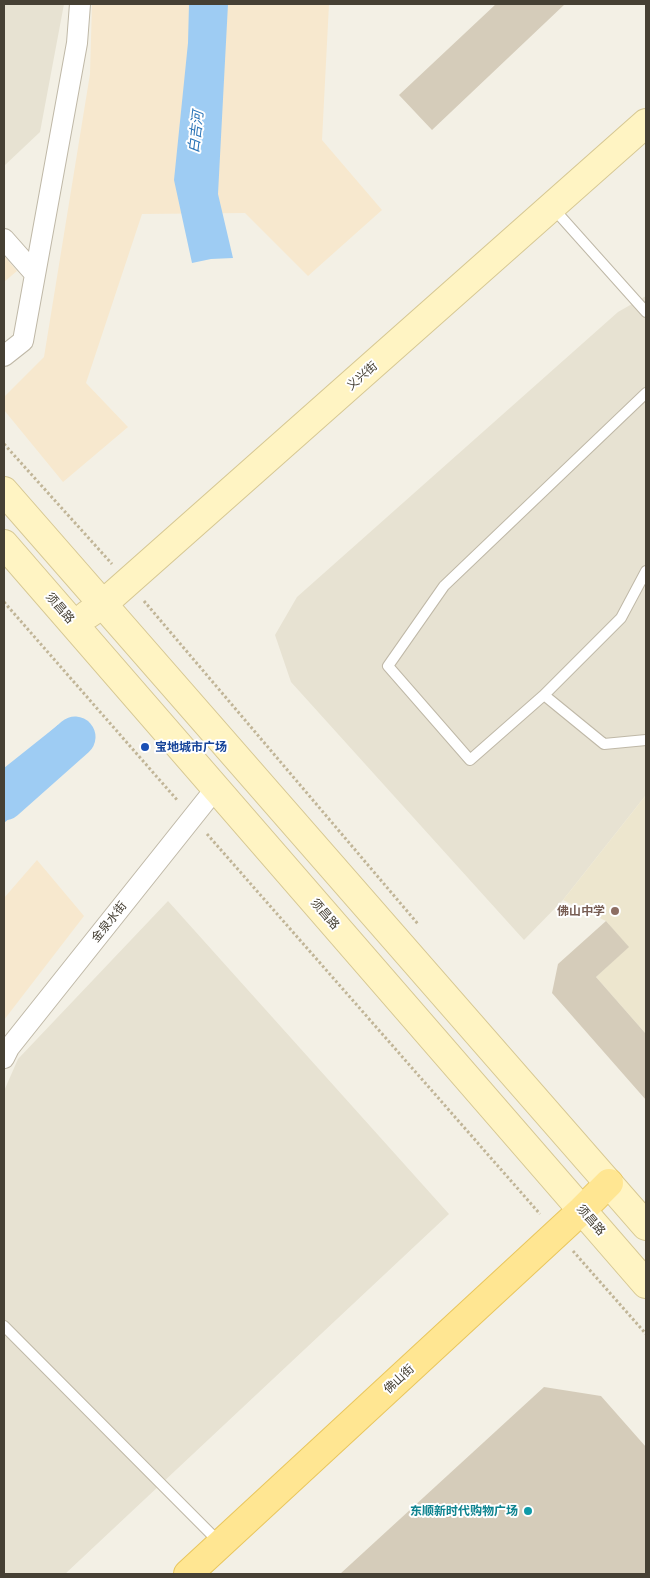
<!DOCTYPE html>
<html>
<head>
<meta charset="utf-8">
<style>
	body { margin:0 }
	#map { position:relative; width:650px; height:1578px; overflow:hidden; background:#f3f0e5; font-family:Lato,sans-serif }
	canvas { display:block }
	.frame { position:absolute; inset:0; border:5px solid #464034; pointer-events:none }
</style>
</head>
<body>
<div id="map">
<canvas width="650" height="1578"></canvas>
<div class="frame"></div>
</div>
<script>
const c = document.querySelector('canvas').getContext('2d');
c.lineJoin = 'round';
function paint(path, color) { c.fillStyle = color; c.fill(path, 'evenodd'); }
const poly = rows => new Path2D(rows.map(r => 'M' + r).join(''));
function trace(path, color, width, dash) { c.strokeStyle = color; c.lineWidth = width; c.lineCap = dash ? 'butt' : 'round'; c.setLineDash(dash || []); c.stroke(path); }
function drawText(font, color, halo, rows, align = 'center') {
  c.font = font + ' Lato,"Noto Sans SC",sans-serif'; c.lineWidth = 4; c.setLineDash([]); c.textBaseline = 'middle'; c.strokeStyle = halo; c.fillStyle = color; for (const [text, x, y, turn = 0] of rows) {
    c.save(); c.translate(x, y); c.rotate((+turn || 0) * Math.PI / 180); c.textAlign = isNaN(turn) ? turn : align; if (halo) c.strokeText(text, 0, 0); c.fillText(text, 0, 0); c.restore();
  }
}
const residential = poly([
	[4,4,64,4,40,132,4,166],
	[646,296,646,795,563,900,524,940,291,682,275,635,297,597,618,312],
	[168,901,449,1214,65,1574,4,1574,4,1091,18,1059]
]);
const commercial = poly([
	[92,4,329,4,322,140,382,210,308,276,245,213,142,214,86,383,128,427,63,482,4,410,4,397,44,357,90,74],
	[4,256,17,271,4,282],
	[37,860,84,916,4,1020,4,898]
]);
const education = poly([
	[646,795,646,1034,596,977,628,947,606,921,563,900]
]);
const water = poly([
	[189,4,228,4,218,194,233,258,211,259,192,263,174,180,188,43],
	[58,725,85,754,4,823,4,768]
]);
const river = poly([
	[4,800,75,737]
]);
const building = poly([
	[496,4,565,4,432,130,399,95],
	[606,921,629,947,596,977,646,1034,646,1100,552,993,558,964],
	[544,1387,601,1396,646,1447,646,1574,340,1574]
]);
const path = poly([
	[4,444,112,564],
	[144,601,418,924],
	[4,602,178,801],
	[207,834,540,1214],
	[573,1251,646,1334]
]);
const lane = poly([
	[553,208,646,312],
	[646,393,444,586,388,666,470,760,544,695,604,744,646,740],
	[544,695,621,618,646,571],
	[4,1326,220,1543]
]);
const street = poly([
	[4,239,35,274],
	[4,356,23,341,77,43,80,4],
	[4,1058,9,1048,216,788]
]);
const secondary = poly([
	[4,491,646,1226],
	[4,544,646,1284],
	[87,615,103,604,646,123]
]);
const primary = poly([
	[188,1574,582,1210,609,1183]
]);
const markers = [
	[145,747,5,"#1a4fb4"],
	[615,911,5,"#8d6e63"],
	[528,1511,5,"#0f9aa8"]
];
const streetNames = [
	["义兴街",362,376,-41],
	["须昌路",60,608,49],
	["须昌路",325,914,49],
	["金泉水街",109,922,-51],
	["须昌路",591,1220,49],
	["佛山街",399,1379,-43]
];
const transitNames = [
	["宝地城市广场",155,747]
];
const educationNames = [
	["佛山中学",605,911]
];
const cultureNames = [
	["东顺新时代购物广场",518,1511]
];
const waterNames = [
	["白吉河",196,132,-83]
];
paint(residential, '#e7e2d2');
paint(commercial, '#f7e8ce');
paint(education, '#ede6ce');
paint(water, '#9eccf3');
trace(river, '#9eccf3', 41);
paint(building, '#d5ccba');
trace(lane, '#bfb8a7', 12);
trace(street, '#bfb8a7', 22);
trace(secondary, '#d6c792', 30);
trace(primary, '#e9c65d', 30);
trace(path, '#c1b597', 3, [2.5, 2.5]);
trace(lane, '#fff', 10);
trace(street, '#fff', 20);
trace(secondary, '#fff4c3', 28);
trace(primary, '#ffe692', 28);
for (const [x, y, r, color] of markers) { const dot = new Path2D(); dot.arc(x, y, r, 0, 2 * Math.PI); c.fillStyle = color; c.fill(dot); trace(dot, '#fff', 2); }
drawText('12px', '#464034', '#fff', streetNames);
drawText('bold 12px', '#164399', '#fff', transitNames, 'left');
drawText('bold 12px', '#785e54', '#fff', educationNames, 'right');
drawText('bold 12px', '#0d838f', '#fff', cultureNames, 'right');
drawText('italic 14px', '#2973b6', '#fff', waterNames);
</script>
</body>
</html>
